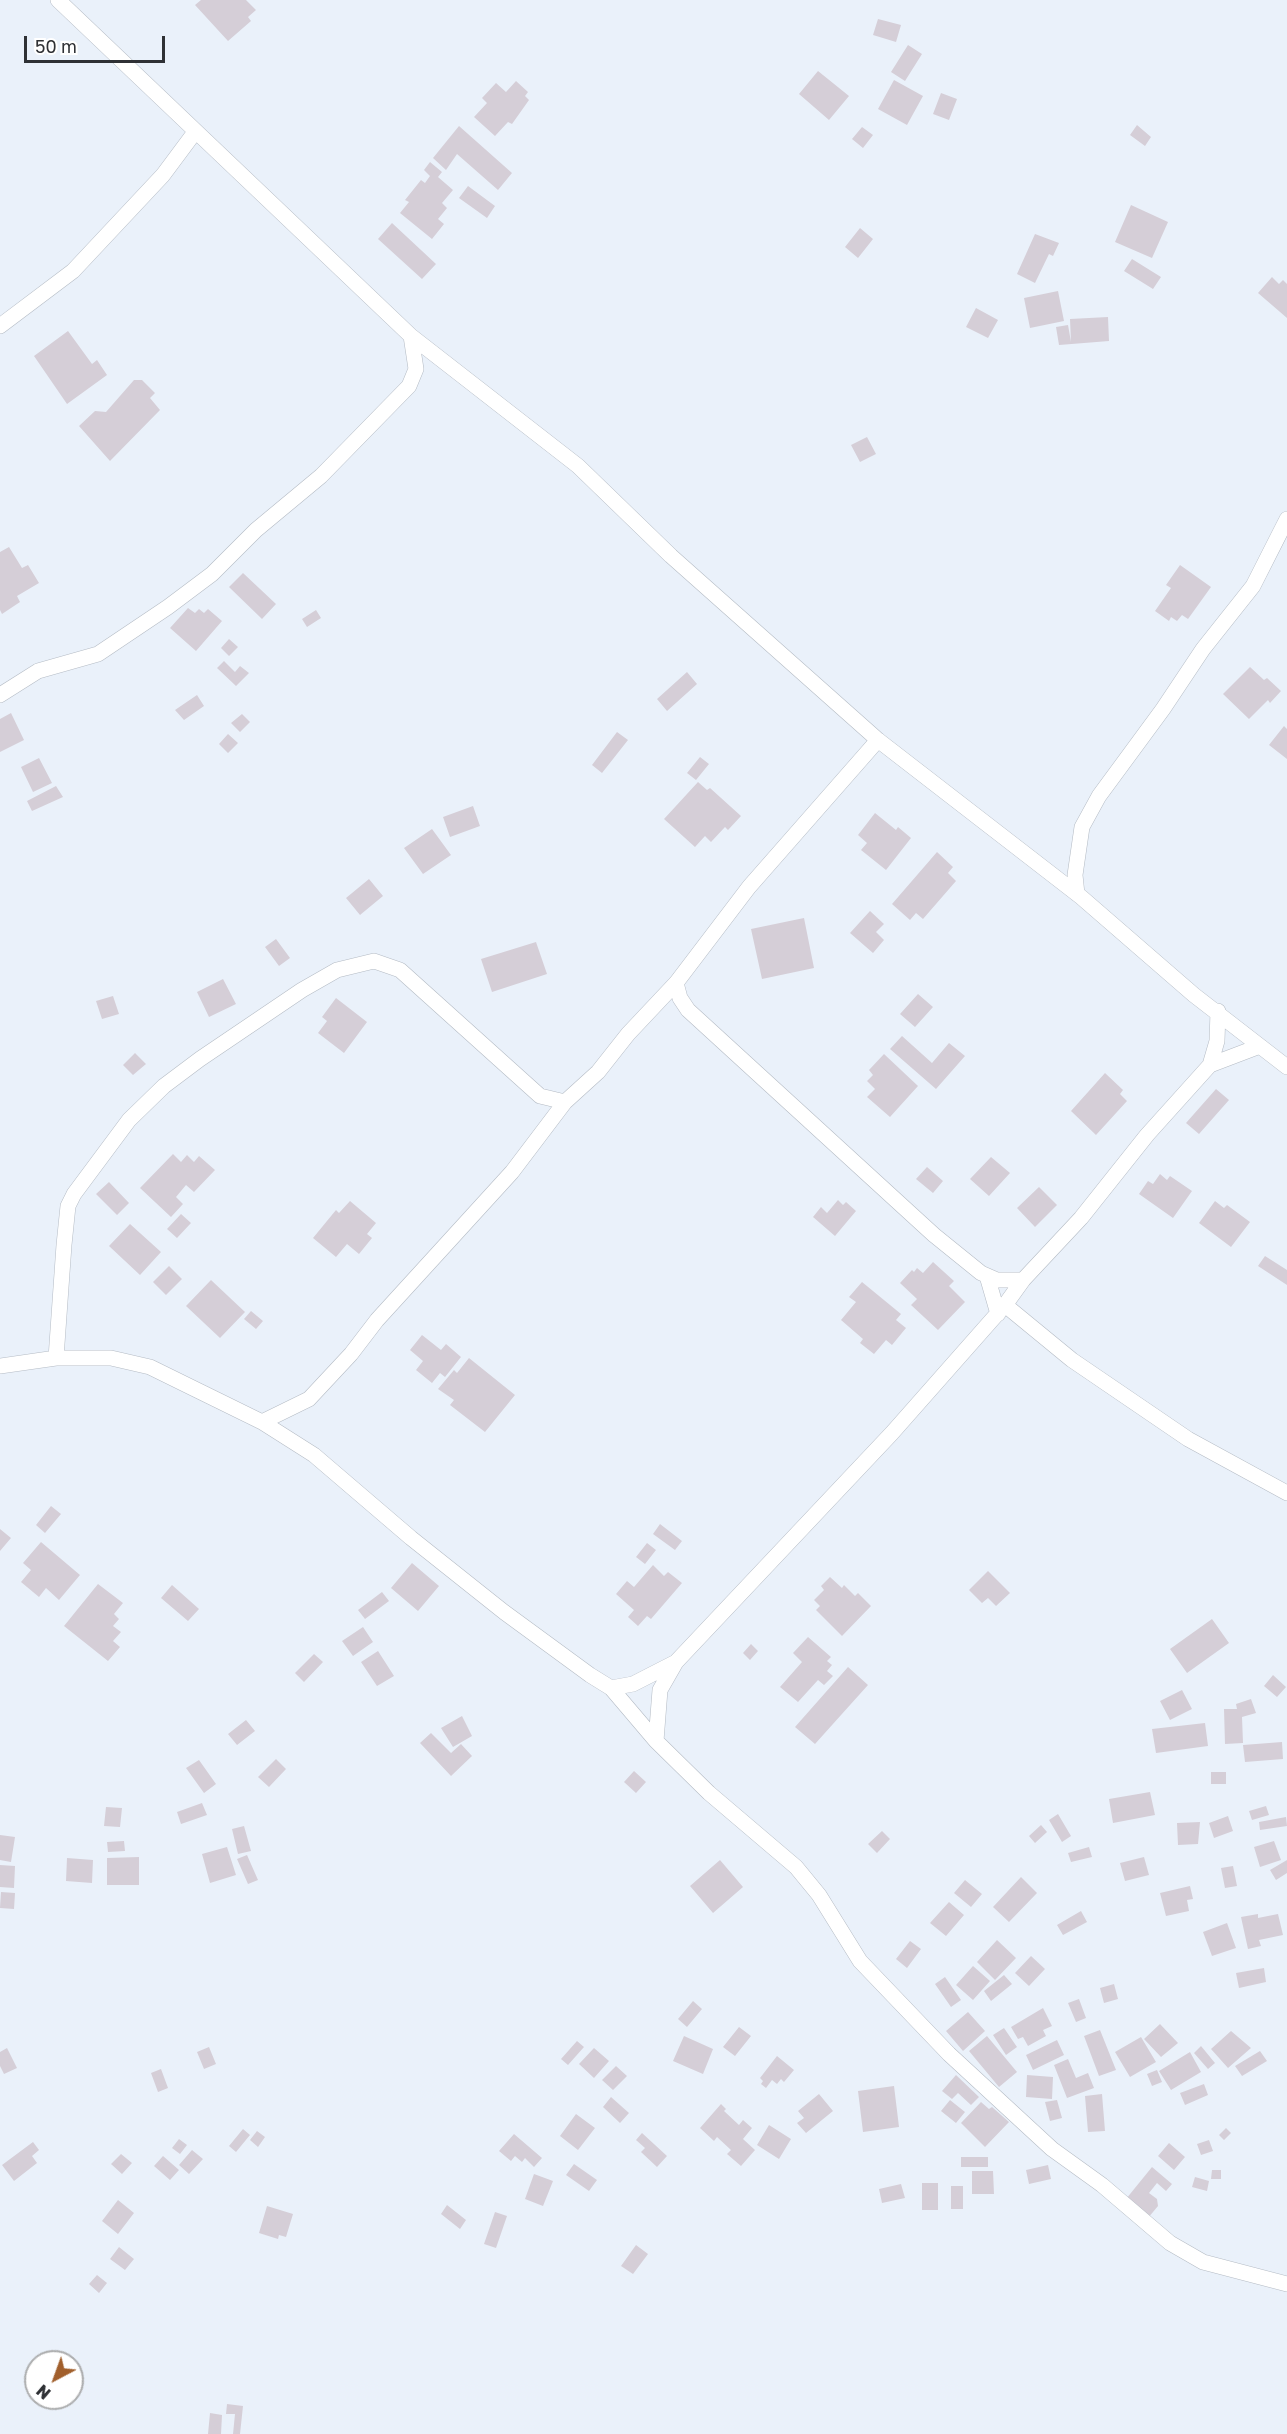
<!DOCTYPE html>
<html>
<head>
<meta charset="utf-8">
<style>
	body { margin:0 }
	#map { position:relative; width:1287px; height:2434px; overflow:hidden; background:#eaf1fa; font-family:"Golos Text",sans-serif }
	canvas { display:block }
	.north { position:absolute; left:24px; top:2350px; width:60px; height:60px; box-sizing:border-box; background:#fff; border:2px solid #acadae; border-radius:50%; rotate:221deg; font-size:16px; font-weight:700; line-height:24px; text-align:center; color:#2f3135 }
	.north::after { content:''; display:block; margin:auto; width:21px; height:27px; background:#a15f2c; clip-path:polygon(50% 0,100% 100%,50% 72%,0 100%) }
	.scale { position:absolute; left:24px; top:36px; width:141px; height:27px; box-sizing:border-box; border:3px solid #2f3135; border-top:0; padding-left:8px; font-size:18px; line-height:21px; white-space:nowrap; color:#2f3135; -webkit-text-stroke:4px #fff; paint-order:stroke }
</style>
</head>
<body>
<div id="map">
<canvas width="1287" height="2434"></canvas>
<div class="north">N</div>
<div class="scale">50 m</div>
</div>
<script>
const c = document.querySelector('canvas').getContext('2d');
c.lineJoin = 'round';
function paint(path, color) { c.fillStyle = color; c.fill(path, 'evenodd'); }
const poly = rows => new Path2D(rows.map(r => 'M' + r).join(''));
function trace(path, color, width, dash) { c.strokeStyle = color; c.lineWidth = width; c.lineCap = dash ? 'butt' : 'round'; c.setLineDash(dash || []); c.stroke(path); }
const building = poly([
	[201,0,246,0,256,10,248,17,251,21,228,41,195,5],
	[878,19,901,25,896,42,873,35],
	[908,45,922,54,905,81,891,72],
	[818,71,849,96,829,120,799,94],
	[894,80,923,96,907,125,878,109],
	[516,81,528,92,525,96,529,100,512,124,508,122,495,136,474,117,487,103,482,98,496,83,506,92],
	[941,93,957,99,949,120,933,114],
	[1137,125,1151,137,1145,146,1130,135],
	[459,126,512,173,498,190,457,154,446,170,433,158],
	[862,127,873,135,863,148,852,139],
	[430,162,442,172,438,177,453,190,442,203,447,208,438,219,444,224,432,239,400,213,409,202,405,200,421,180,425,183,430,176,424,170],
	[468,186,495,206,487,218,459,198],
	[1131,205,1168,222,1152,258,1115,242],
	[392,223,436,264,422,279,378,239],
	[860,228,873,239,858,258,845,247],
	[1035,234,1059,243,1053,256,1049,254,1035,283,1017,274],
	[1132,259,1161,277,1153,289,1124,271],
	[1272,277,1279,284,1283,280,1287,284,1287,318,1258,293],
	[1058,291,1064,321,1030,328,1024,298],
	[976,308,998,320,988,338,966,327],
	[1108,317,1109,341,1059,345,1056,327,1068,325,1071,342,1070,319],
	[68,331,92,364,97,360,107,375,67,404,34,356],
	[134,380,142,380,155,393,150,398,160,410,110,461,79,426,95,411,106,412],
	[867,437,876,454,860,462,851,445],
	[9,547,22,568,28,565,39,583,17,596,20,602,2,614,0,610,0,552],
	[1180,565,1211,587,1188,619,1182,615,1177,621,1171,617,1169,621,1155,611,1171,588,1166,585],
	[243,573,276,604,262,619,229,587],
	[188,608,195,613,199,609,204,613,208,609,222,621,196,651,170,628],
	[316,610,321,618,307,627,302,619],
	[229,639,238,647,229,656,221,648],
	[224,661,235,672,240,666,249,673,236,686,217,668],
	[1250,667,1264,680,1267,678,1281,691,1270,703,1268,700,1249,719,1223,694],
	[687,672,697,684,667,711,657,699],
	[197,695,204,706,184,720,175,710],
	[11,713,24,740,0,752,0,719],
	[242,714,250,722,240,732,231,723],
	[1284,726,1287,729,1287,759,1269,745],
	[617,732,628,740,602,773,592,765],
	[228,734,238,743,228,753,219,744],
	[700,757,709,764,696,780,687,773],
	[39,758,52,783,33,792,21,767],
	[698,782,707,790,710,788,741,816,728,830,725,827,711,842,705,836,695,847,664,819],
	[56,786,63,797,32,811,27,801],
	[473,806,480,826,450,837,443,817],
	[875,813,896,830,898,827,911,838,886,870,861,850,867,843,858,835],
	[432,829,451,855,423,874,404,848],
	[937,852,953,867,948,873,956,881,923,919,916,913,910,920,892,904],
	[369,879,383,896,360,915,346,898],
	[870,911,884,924,876,932,884,940,873,953,850,933],
	[804,918,814,968,762,979,751,929],
	[276,939,290,958,279,966,265,947],
	[536,942,547,974,492,992,481,959],
	[223,979,236,1004,209,1017,197,992],
	[918,994,933,1007,915,1027,900,1014],
	[113,996,119,1014,102,1019,96,1001],
	[336,998,367,1022,344,1053,318,1033,327,1021,322,1017],
	[902,1036,932,1063,949,1043,965,1056,936,1089,890,1049],
	[135,1053,146,1064,133,1075,123,1065],
	[884,1054,918,1086,890,1117,867,1097,875,1089,867,1081,873,1075,869,1070],
	[1105,1073,1123,1090,1120,1094,1127,1101,1096,1135,1071,1111],
	[1216,1089,1229,1100,1199,1134,1186,1123],
	[173,1154,181,1162,187,1155,194,1162,199,1156,215,1170,194,1192,186,1185,176,1197,183,1204,171,1217,140,1188],
	[991,1157,1010,1173,989,1196,970,1179],
	[927,1167,943,1181,933,1193,916,1179],
	[1160,1174,1167,1180,1170,1176,1192,1191,1173,1218,1139,1194,1148,1181,1153,1184],
	[109,1182,129,1203,117,1215,96,1194],
	[1039,1187,1057,1205,1035,1227,1017,1208],
	[838,1200,843,1205,846,1202,856,1211,835,1236,813,1217,821,1207,827,1213],
	[350,1201,376,1223,367,1234,372,1238,359,1254,347,1244,336,1257,313,1238,336,1210,339,1213],
	[1215,1201,1224,1208,1227,1205,1250,1222,1231,1247,1199,1223],
	[181,1214,191,1223,177,1238,167,1229],
	[130,1224,161,1252,140,1275,109,1246],
	[1265,1256,1287,1270,1287,1285,1258,1266],
	[933,1262,954,1281,949,1286,965,1302,938,1330,911,1305,917,1299,900,1283,912,1270,914,1272,917,1268,923,1273],
	[169,1266,182,1279,166,1295,153,1282],
	[211,1280,245,1312,220,1338,186,1306],
	[862,1282,901,1314,896,1320,906,1328,892,1345,886,1340,874,1354,860,1343,863,1339,841,1320,856,1302,849,1297],
	[251,1311,263,1321,256,1329,244,1319],
	[422,1335,441,1350,446,1344,461,1357,445,1377,440,1373,432,1383,416,1370,423,1361,410,1350],
	[469,1358,515,1395,485,1432,450,1405,454,1400,438,1389,454,1370,457,1373],
	[51,1506,61,1514,45,1533,36,1525],
	[660,1524,682,1541,675,1550,653,1534],
	[0,1529,11,1538,0,1551],
	[41,1542,80,1575,59,1600,46,1588,39,1597,21,1582,31,1570,23,1563],
	[647,1543,656,1550,645,1564,636,1557],
	[412,1563,439,1586,418,1611,391,1588],
	[653,1565,664,1576,668,1572,682,1583,651,1619,647,1616,638,1626,628,1617,634,1610,616,1594,627,1581,634,1587],
	[988,1571,1010,1593,996,1606,988,1598,982,1603,969,1590],
	[830,1577,842,1588,844,1585,855,1596,858,1593,871,1606,842,1636,816,1610,820,1606,814,1600,824,1590,821,1586],
	[98,1584,123,1603,114,1614,119,1619,113,1626,121,1632,113,1641,120,1647,108,1661,64,1626],
	[172,1585,199,1609,188,1621,161,1598],
	[382,1592,389,1601,365,1619,358,1610],
	[1212,1619,1229,1643,1187,1673,1170,1649],
	[363,1627,373,1642,353,1656,342,1641],
	[808,1637,831,1657,827,1661,832,1665,827,1671,833,1676,824,1685,818,1680,798,1702,780,1687,802,1662,793,1653],
	[751,1644,758,1651,750,1660,743,1653],
	[378,1651,394,1676,377,1686,361,1662],
	[314,1654,323,1662,304,1682,295,1673],
	[848,1667,868,1685,815,1744,795,1727],
	[1273,1675,1286,1687,1277,1697,1264,1686],
	[1182,1690,1192,1709,1170,1720,1160,1701],
	[1251,1699,1256,1713,1242,1717,1243,1743,1225,1744,1224,1709,1237,1709,1236,1704],
	[462,1716,472,1736,453,1747,441,1728],
	[246,1720,255,1731,237,1745,228,1734],
	[1205,1723,1208,1746,1156,1753,1152,1729],
	[431,1733,451,1753,461,1744,472,1756,451,1776,420,1743],
	[1282,1742,1283,1759,1245,1762,1243,1745],
	[276,1759,286,1769,269,1787,258,1777],
	[199,1760,216,1784,204,1793,186,1768],
	[634,1771,646,1782,636,1793,624,1782],
	[1211,1772,1226,1772,1226,1784,1211,1784],
	[1150,1792,1155,1815,1113,1823,1109,1799],
	[202,1803,207,1815,181,1824,177,1812],
	[1266,1806,1269,1815,1252,1820,1249,1811],
	[106,1807,122,1808,120,1827,104,1826],
	[1058,1814,1071,1836,1062,1842,1049,1820],
	[1228,1816,1233,1831,1214,1838,1209,1823],
	[1286,1817,1287,1826,1260,1830,1259,1822],
	[1200,1822,1198,1844,1178,1845,1177,1823],
	[1041,1825,1047,1832,1035,1843,1029,1836],
	[244,1826,251,1851,238,1854,232,1829],
	[882,1831,890,1839,877,1853,868,1844],
	[0,1835,15,1837,11,1862,0,1860],
	[124,1841,125,1851,108,1852,107,1842],
	[1274,1841,1281,1860,1260,1867,1254,1847],
	[227,1847,236,1875,210,1883,202,1854],
	[1089,1847,1092,1857,1071,1862,1068,1853],
	[247,1855,258,1880,248,1884,237,1859],
	[139,1857,139,1885,107,1885,107,1858],
	[1144,1857,1149,1875,1125,1881,1120,1863],
	[67,1858,93,1860,92,1883,66,1881],
	[720,1860,743,1887,713,1913,690,1886],
	[1287,1860,1287,1873,1276,1880,1270,1870],
	[0,1865,15,1866,14,1888,0,1887],
	[1233,1866,1237,1886,1225,1888,1221,1868],
	[1021,1877,1037,1893,1009,1922,993,1907],
	[965,1880,982,1894,971,1907,954,1893],
	[1190,1886,1193,1899,1187,1900,1189,1911,1166,1916,1160,1893],
	[1,1892,15,1893,14,1909,0,1908],
	[949,1902,964,1915,946,1936,930,1923],
	[1081,1911,1087,1922,1063,1935,1057,1925],
	[1258,1914,1258,1918,1278,1914,1283,1935,1259,1940,1261,1946,1248,1949,1241,1917],
	[1227,1923,1236,1948,1212,1956,1203,1932],
	[997,1940,1016,1958,995,1980,977,1962],
	[910,1941,921,1949,907,1968,896,1959],
	[1031,1956,1045,1969,1029,1986,1015,1973],
	[973,1966,990,1981,973,2000,956,1985],
	[1264,1968,1266,1982,1239,1988,1236,1973],
	[1004,1975,1012,1984,991,2001,984,1991],
	[945,1977,961,2000,951,2007,935,1984],
	[1114,1984,1118,1999,1104,2003,1100,1988],
	[1079,1999,1086,2018,1076,2022,1068,2003],
	[693,2001,702,2009,687,2027,678,2019],
	[1043,2008,1052,2026,1043,2030,1046,2036,1028,2046,1023,2037,1018,2039,1011,2027],
	[968,2012,985,2031,963,2051,946,2031],
	[1160,2024,1178,2043,1161,2057,1144,2039],
	[739,2027,751,2036,735,2056,723,2047],
	[1004,2028,1017,2047,1006,2055,993,2035],
	[1100,2030,1116,2070,1099,2076,1084,2036],
	[1231,2031,1251,2048,1228,2068,1211,2049],
	[684,2036,713,2049,703,2074,673,2061],
	[987,2036,1017,2072,999,2087,969,2051],
	[1141,2037,1156,2062,1130,2077,1115,2052],
	[1057,2040,1064,2055,1033,2070,1026,2055],
	[577,2041,584,2047,568,2065,561,2059],
	[1201,2046,1215,2063,1208,2069,1194,2053],
	[209,2047,216,2064,204,2069,197,2052],
	[7,2048,17,2068,4,2074,0,2066,0,2052],
	[594,2048,609,2061,594,2078,579,2064],
	[1260,2051,1267,2061,1242,2076,1235,2066],
	[1190,2052,1201,2072,1171,2090,1159,2071],
	[777,2056,794,2070,784,2082,781,2079,777,2084,772,2080,766,2088,761,2084,763,2081,760,2078],
	[1068,2059,1076,2078,1088,2073,1094,2088,1067,2098,1054,2065],
	[616,2066,627,2076,613,2090,602,2080],
	[161,2069,168,2088,158,2092,151,2073],
	[1157,2070,1162,2082,1152,2086,1147,2074],
	[956,2075,979,2097,971,2105,958,2093,952,2099,942,2091],
	[1027,2075,1053,2077,1052,2099,1026,2097],
	[1204,2084,1208,2095,1185,2105,1180,2093],
	[894,2086,899,2127,863,2132,858,2091],
	[819,2094,833,2111,806,2133,797,2123,804,2118,798,2111],
	[1102,2094,1105,2131,1088,2132,1085,2096],
	[611,2097,629,2113,620,2123,603,2107],
	[950,2100,965,2112,956,2123,941,2111],
	[1057,2100,1062,2118,1050,2121,1045,2102],
	[981,2102,989,2109,992,2107,1009,2122,985,2147,961,2123],
	[721,2104,726,2109,724,2111,739,2125,743,2120,752,2128,743,2139,755,2150,741,2166,727,2154,731,2150,717,2137,714,2141,700,2128],
	[576,2114,595,2128,578,2150,560,2136],
	[769,2125,791,2139,779,2159,757,2145],
	[1226,2128,1231,2133,1224,2140,1219,2135],
	[243,2129,250,2135,236,2152,229,2146],
	[257,2131,265,2137,258,2147,250,2140],
	[642,2133,667,2156,657,2167,641,2152,645,2148,636,2140],
	[514,2134,542,2158,534,2167,525,2158,522,2162,515,2156,511,2161,499,2151],
	[179,2139,187,2145,180,2154,172,2148],
	[1209,2140,1213,2151,1201,2155,1197,2144],
	[33,2142,39,2150,32,2156,37,2163,14,2181,2,2165],
	[1169,2143,1185,2157,1174,2170,1158,2156],
	[192,2150,203,2159,189,2174,179,2165],
	[121,2154,132,2163,122,2174,111,2164],
	[163,2156,179,2170,170,2180,154,2166],
	[961,2157,988,2157,988,2167,961,2167],
	[574,2164,597,2180,589,2191,566,2175],
	[1048,2165,1051,2179,1029,2184,1026,2170],
	[1152,2167,1172,2184,1166,2191,1157,2183,1149,2193,1157,2199,1158,2206,1148,2218,1126,2199],
	[1212,2170,1221,2170,1221,2179,1211,2179],
	[972,2171,993,2171,994,2194,972,2194],
	[534,2174,553,2181,543,2206,525,2199],
	[1195,2177,1209,2181,1207,2191,1192,2187],
	[922,2183,938,2183,938,2210,922,2210],
	[901,2184,905,2198,882,2203,879,2189],
	[951,2186,963,2186,963,2209,951,2209],
	[118,2200,134,2213,118,2234,102,2221],
	[447,2205,466,2220,460,2229,441,2214],
	[267,2206,293,2214,286,2237,279,2235,278,2239,259,2233],
	[495,2212,507,2216,496,2248,484,2244],
	[636,2245,648,2254,633,2274,621,2266],
	[119,2247,134,2259,125,2270,110,2259],
	[97,2275,107,2283,99,2293,89,2284],
	[227,2404,243,2406,240,2434,233,2434,235,2414,226,2414],
	[210,2413,222,2415,221,2434,208,2434]
]);
const street = poly([
	[58,0,411,336,578,466,671,556,878,740,1081,897,1194,995,1287,1067],
	[0,326,73,271,163,175,195,132],
	[0,695,38,671,98,654,168,607,212,574,256,530,321,476,409,386,416,369,411,336],
	[1077,894,1075,875,1082,827,1099,796,1163,709,1203,649,1253,586,1287,519],
	[676,983,680,998,688,1010,934,1235,981,1273,997,1280,1023,1280],
	[1210,1065,1260,1046],
	[987,1276,998,1314],
	[1005,1305,1072,1360,1188,1439,1287,1493],
	[56,1358,64,1245,68,1206,74,1194,129,1120,164,1086,200,1059,302,990,337,970,374,961,400,970,540,1096,565,1102,598,1072,628,1034,676,983,749,887,878,740],
	[0,1366,56,1358,111,1358,150,1367,262,1422,314,1455,411,1538,504,1612,590,1675,611,1688,633,1684,676,1662,892,1433,1005,1305,1023,1280,1081,1218,1147,1135,1210,1065,1217,1041,1218,1011],
	[262,1422,309,1399,351,1354,377,1320,512,1172,565,1102],
	[611,1688,656,1741,709,1793,796,1867,819,1895,860,1961,949,2054,1052,2149,1102,2185,1170,2243,1203,2262,1287,2284],
	[656,1741,660,1690,676,1662]
]);
paint(building, '#d5ced7');
trace(street, '#b4bbc4', 16);
trace(street, '#fff', 15);
</script>
</body>
</html>
